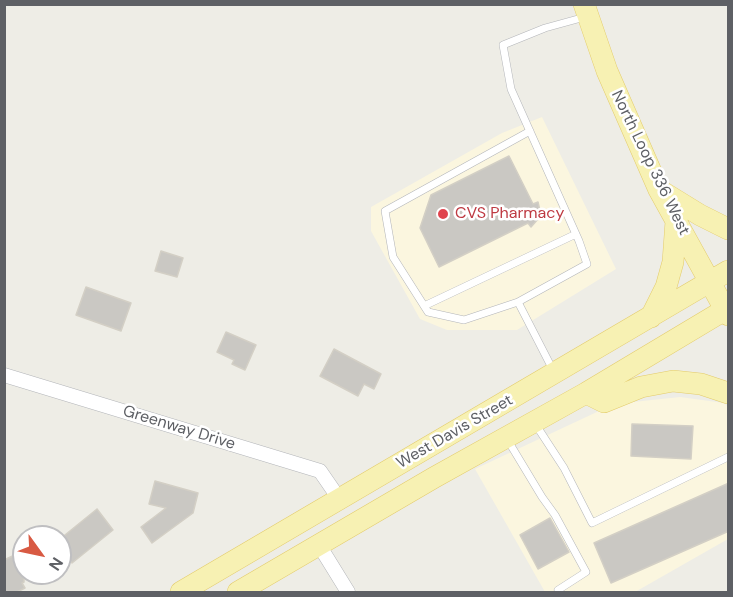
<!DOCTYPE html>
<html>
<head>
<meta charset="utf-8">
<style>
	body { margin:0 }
	#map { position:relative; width:733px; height:597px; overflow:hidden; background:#eeede6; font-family:"DM Sans",sans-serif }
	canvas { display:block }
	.frame { position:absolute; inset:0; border:6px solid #5e6065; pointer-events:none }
	.north { position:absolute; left:12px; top:525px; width:60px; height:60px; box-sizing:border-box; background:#fff; border:2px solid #bfbfc1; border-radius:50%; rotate:123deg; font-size:16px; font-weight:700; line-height:24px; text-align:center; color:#5e6065 }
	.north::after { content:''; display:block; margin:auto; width:21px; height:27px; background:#d85a43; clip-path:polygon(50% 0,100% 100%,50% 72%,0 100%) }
</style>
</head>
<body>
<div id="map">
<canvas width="733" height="597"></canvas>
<div class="frame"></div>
<div class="north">N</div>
</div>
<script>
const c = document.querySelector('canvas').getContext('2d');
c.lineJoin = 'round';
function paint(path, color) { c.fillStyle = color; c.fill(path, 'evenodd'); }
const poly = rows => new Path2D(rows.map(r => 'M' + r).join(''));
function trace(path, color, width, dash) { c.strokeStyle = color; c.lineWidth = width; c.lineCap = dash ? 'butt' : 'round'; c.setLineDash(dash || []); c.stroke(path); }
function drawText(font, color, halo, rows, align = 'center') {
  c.font = font + ' "DM Sans",sans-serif'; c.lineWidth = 5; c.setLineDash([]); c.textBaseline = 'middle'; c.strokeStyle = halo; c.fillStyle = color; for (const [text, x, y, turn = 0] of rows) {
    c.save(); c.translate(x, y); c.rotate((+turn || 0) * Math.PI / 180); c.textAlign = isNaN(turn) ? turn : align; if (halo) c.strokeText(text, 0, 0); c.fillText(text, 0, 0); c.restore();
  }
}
const commercial = poly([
	[542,117,616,269,517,330,447,330,420,319,371,231,371,207,502,133],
	[680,397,724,403,728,407,728,539,635,592,545,592,475,469,614,404]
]);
const building = poly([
	[509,156,533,204,538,202,540,211,538,219,531,227,528,223,439,267,420,228,431,195,509,156],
	[161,251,183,258,177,277,155,271,161,251],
	[86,287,131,303,121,331,76,315,86,287],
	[226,332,256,345,245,370,232,364,234,360,217,352,226,332],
	[334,349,381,374,374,389,364,384,358,396,320,376,334,349],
	[632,424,693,426,691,459,631,456,632,424],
	[155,481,198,493,193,513,152,543,141,527,166,508,149,504,155,481],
	[729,483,729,531,611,583,594,543,729,483],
	[97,509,113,530,72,563,60,549,60,539,97,509],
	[550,518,569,552,538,569,520,535,550,518],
	[19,553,24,562,24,582,22,583,25,588,17,592,4,592,4,560,19,553]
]);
const lane = poly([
	[530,131,385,211,393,257,428,312,464,320,518,302,587,264,579,241,511,89,503,45,545,28,585,17],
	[518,302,554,372],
	[424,306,576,234],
	[536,425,564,468,592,523,728,457],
	[507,439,542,497,555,515,586,572,558,590]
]);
const street = poly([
	[4,375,320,471,340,500],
	[319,545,348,592]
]);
const primary = poly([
	[584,4,607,71,659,190,728,315],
	[661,191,700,215,728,229],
	[651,317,666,287,673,262,676,221],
	[586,393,604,402,641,387,673,381,701,384,728,393],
	[181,592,728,271],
	[238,592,435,477,586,393,728,308]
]);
const markers = [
	[443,214,6,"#e0444e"]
];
const streetNames = [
	["North Loop 336 West",650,163,64],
	["Greenway Drive",179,428,17],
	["West Davis Street",455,432,-30]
];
const healthNames = [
	["CVS Pharmacy",455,214]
];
paint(commercial, '#fbf6df');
paint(building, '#cac8c3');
trace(building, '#d3cfc5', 1.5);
trace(lane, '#b3b5b9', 8);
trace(street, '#b3b5b9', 15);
trace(primary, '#e3cb6a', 22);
trace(lane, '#fff', 7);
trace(street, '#fff', 14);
trace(primary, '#f7f1b3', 21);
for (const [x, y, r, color] of markers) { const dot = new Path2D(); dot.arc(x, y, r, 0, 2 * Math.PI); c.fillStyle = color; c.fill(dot); trace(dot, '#fff', 2); }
drawText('16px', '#5e6065', '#fff', streetNames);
drawText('16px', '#be3a42', '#fff', healthNames, 'left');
</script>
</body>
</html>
